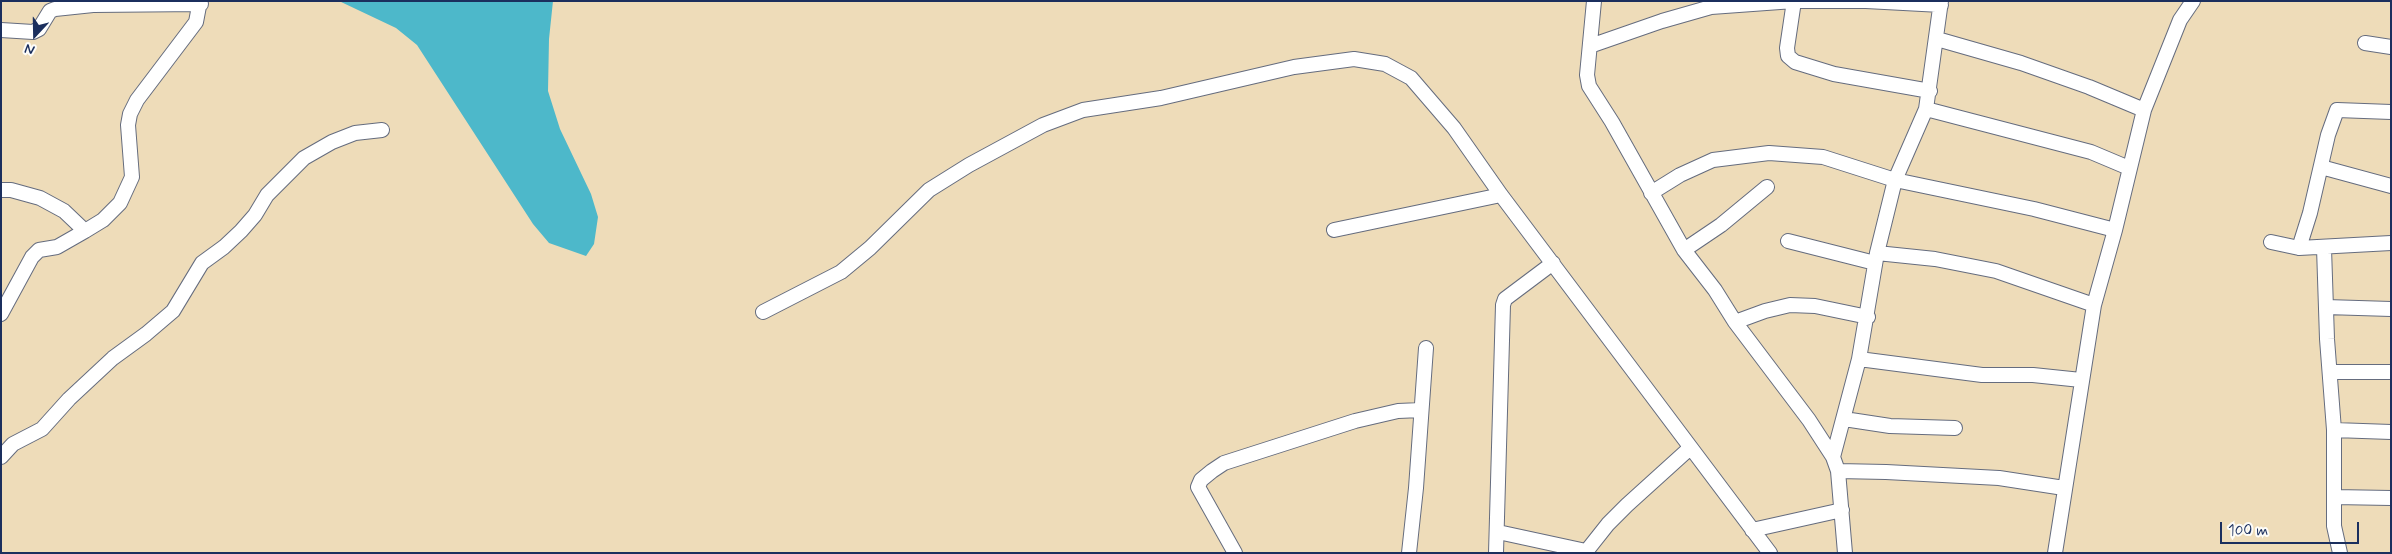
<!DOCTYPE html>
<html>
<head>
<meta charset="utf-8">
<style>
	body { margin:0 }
	#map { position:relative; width:2392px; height:554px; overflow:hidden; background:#eedcb9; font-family:Mynerve,sans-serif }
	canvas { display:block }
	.frame { position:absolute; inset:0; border:2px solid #1b2f5e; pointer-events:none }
	.north { position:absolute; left:10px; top:10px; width:50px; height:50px; -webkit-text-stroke:4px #fdfcf7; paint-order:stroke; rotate:201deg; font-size:14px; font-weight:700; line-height:20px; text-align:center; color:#1b2f5e }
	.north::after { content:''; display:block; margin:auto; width:18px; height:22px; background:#1b2f5e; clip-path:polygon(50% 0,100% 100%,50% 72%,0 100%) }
	.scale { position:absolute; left:2220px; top:522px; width:139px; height:22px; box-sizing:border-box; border:2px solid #1b2f5e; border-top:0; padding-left:6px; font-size:15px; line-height:18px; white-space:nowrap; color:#1b2f5e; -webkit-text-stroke:4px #fdfcf7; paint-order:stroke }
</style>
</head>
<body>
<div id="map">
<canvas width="2392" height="554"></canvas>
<div class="frame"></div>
<div class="north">N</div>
<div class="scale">100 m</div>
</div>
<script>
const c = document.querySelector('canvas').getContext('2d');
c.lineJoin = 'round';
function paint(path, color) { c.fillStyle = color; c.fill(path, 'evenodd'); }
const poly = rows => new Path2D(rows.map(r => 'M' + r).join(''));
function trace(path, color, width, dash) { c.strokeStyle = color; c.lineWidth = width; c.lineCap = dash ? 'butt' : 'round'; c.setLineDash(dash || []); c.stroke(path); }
const water = poly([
	[339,1,553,1,549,39,548,91,560,129,591,194,598,217,594,244,586,256,549,243,533,224,417,45,396,28]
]);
const minor = poly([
	[1594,1,1587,75,1589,86,1612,122,1684,250,1715,290,1735,322,1809,420,1833,457],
	[1794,1,1787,48,1788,56,1795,62,1834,74,1930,91],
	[1,30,33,32,39,29,50,11,55,9,93,5,201,4],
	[1937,39,2021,63,2089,87,2144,110],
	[2365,43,2391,47],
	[1590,46,1662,21,1711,7,1794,1,1866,1,1941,5],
	[1926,109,2091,152,2129,168],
	[2321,167,2391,186],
	[1,190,11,190,40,198,64,211,85,231],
	[1651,193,1680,175,1713,160,1769,153,1823,157,1895,180,2034,209,2115,230],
	[1334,230,1501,195],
	[1788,241,1875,263],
	[2271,242,2299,248,2391,243],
	[2299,248,2310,213,2328,135,2337,110,2391,112],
	[2324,248,2327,339,2334,430,2334,526,2340,553],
	[1684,250,1721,225,1767,187],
	[1877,253,1935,259,1996,271,2094,305],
	[2326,307,2391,309],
	[763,312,841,272,870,248,929,190,969,165,1043,125,1083,110,1161,98,1294,67,1354,59,1385,64,1411,78,1454,128,1501,195,1770,553],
	[1,314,32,257,39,250,57,247,85,231,103,220,120,203,132,177,128,125,130,114,137,100,196,22,200,1],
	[1735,322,1765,311,1790,305,1815,306,1868,317],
	[1859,359,1982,375,2033,375,2081,380],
	[2330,372,2391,372],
	[1844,419,1890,426,1955,428],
	[2334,430,2391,432],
	[1,457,13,444,42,429,69,399,113,358,146,334,173,311,202,263,224,247,241,231,255,215,267,195,304,158,332,142,355,133,382,130],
	[1838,471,1886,472,1999,478,2064,488],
	[2334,497,2391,498],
	[1752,530,1842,510],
	[1498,532,1586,551],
	[1235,553,1198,487,1201,480,1212,471,1224,463,1355,421,1398,411,1421,410],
	[1409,553,1416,488,1426,348],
	[1496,553,1503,305,1505,299,1553,263],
	[1585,553,1608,524,1627,505,1690,448],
	[1845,553,1838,471,1833,457,1859,359,1877,253,1895,180,1926,109,1941,1],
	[2055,553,2094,305,2115,230,2144,110,2180,20,2193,1]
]);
paint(water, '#4db8ca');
trace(minor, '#656c7e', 16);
trace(minor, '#fff', 14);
</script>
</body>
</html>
